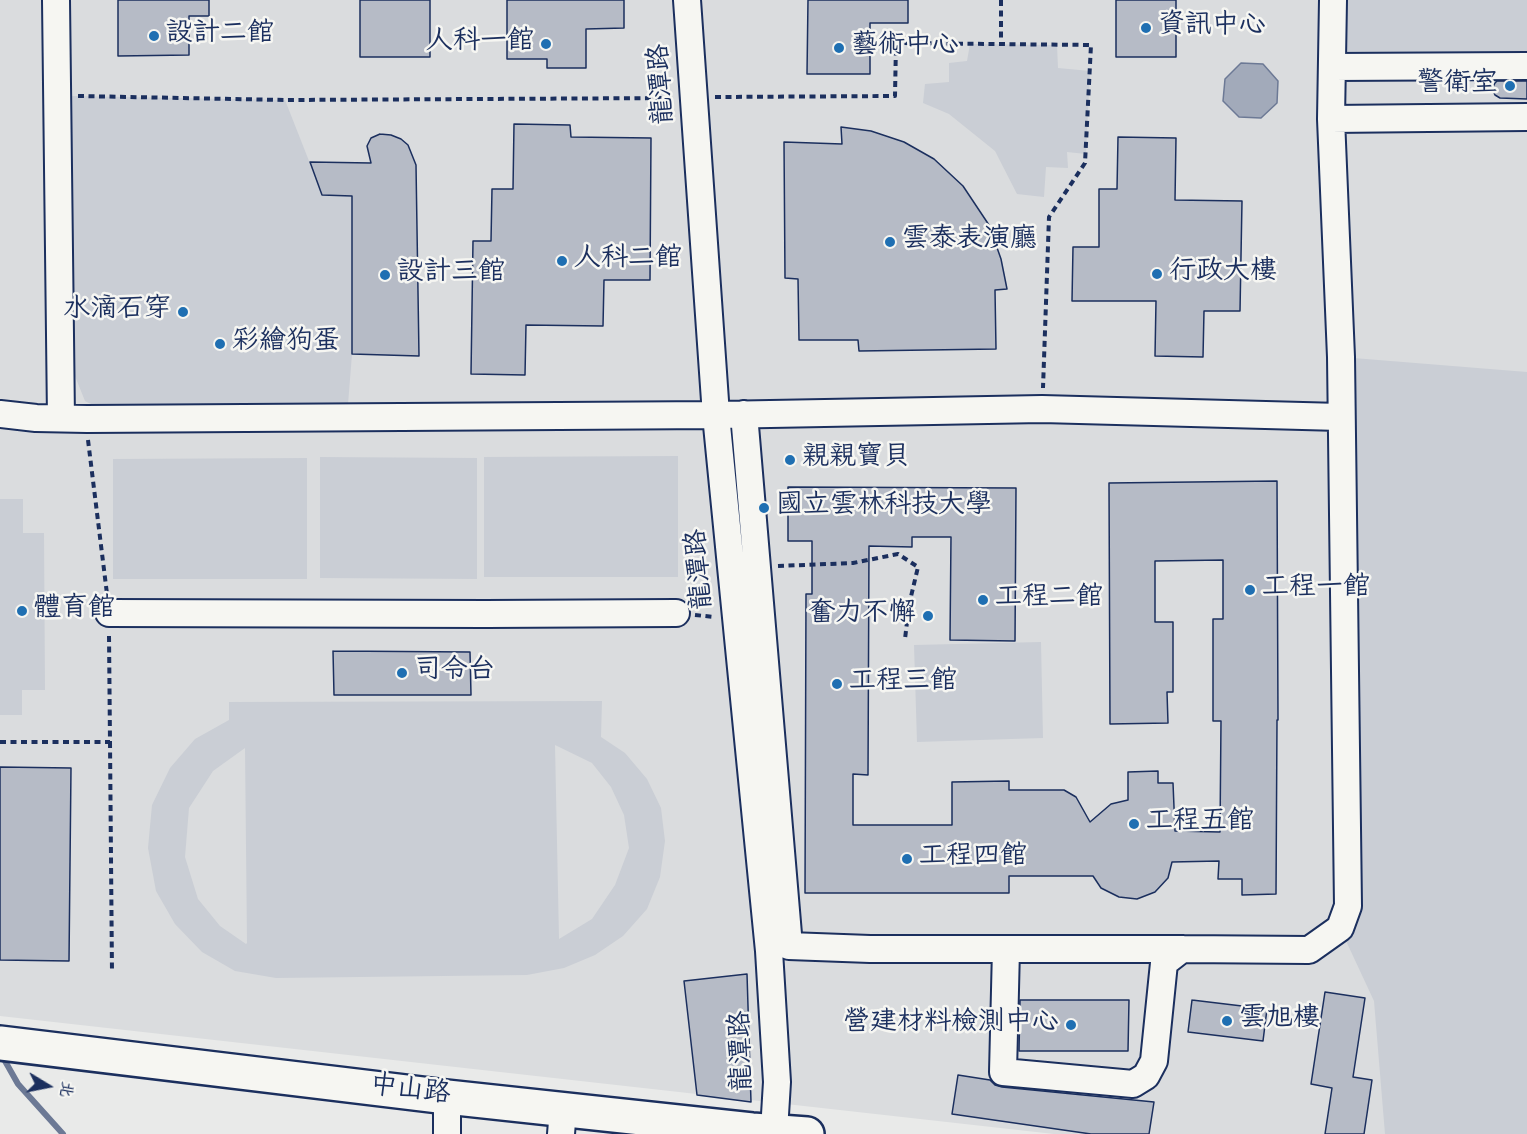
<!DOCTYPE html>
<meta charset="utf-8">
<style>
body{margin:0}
#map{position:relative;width:1527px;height:1134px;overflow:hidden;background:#e9eae9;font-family:"Indie Flower","LXGW WenKai TC",sans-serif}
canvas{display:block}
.north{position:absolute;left:18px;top:1056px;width:60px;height:60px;-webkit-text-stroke:4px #f6f6f2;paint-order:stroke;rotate:100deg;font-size:16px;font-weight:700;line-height:24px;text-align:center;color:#1b2f5e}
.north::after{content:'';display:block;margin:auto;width:21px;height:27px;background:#1b2f5e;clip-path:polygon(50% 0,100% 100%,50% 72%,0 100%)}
</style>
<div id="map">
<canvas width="1527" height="1134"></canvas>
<div class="north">北</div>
</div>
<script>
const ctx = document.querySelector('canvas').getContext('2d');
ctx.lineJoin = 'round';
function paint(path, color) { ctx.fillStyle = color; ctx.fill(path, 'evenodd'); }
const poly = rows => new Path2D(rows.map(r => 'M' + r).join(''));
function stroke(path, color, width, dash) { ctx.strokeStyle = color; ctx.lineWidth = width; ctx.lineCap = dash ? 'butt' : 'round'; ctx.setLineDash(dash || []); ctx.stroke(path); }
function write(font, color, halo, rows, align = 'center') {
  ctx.font = font + ' "Indie Flower","LXGW WenKai TC",sans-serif'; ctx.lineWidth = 5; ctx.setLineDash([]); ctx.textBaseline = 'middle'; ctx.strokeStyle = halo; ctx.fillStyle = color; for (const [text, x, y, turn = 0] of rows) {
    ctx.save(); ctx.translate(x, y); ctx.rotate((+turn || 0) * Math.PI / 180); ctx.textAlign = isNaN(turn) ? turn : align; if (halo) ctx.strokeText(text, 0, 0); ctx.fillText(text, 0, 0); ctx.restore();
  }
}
const built = poly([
 [0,0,1527,0,1527,1134,1054,1134,0,1016]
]);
const green = poly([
 [1333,0,1527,0,1527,66,1332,67],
 [970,44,1057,45,1058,68,1090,71,1086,154,1067,152,1068,168,1046,167,1044,197,1017,194,995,151,949,114,923,103,925,84,949,82,949,63,967,61],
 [71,96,285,100,322,194,352,196,352,354,348,404,104,411,85,401,75,376],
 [1341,357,1527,372,1527,1134,1385,1134,1374,1001,1340,928],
 [678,456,678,577,484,577,484,457],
 [320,457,477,458,477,579,320,578],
 [307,458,307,579,113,579,113,459],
 [0,499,23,499,23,533,44,533,45,690,22,690,22,715,0,715],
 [1041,642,1043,738,917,742,914,645],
 [602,701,601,737,625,753,647,779,661,808,665,841,660,877,647,909,623,936,595,955,564,968,527,975,276,978,235,971,202,952,175,924,156,891,148,848,152,805,170,768,195,739,229,720,229,702],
 [555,745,592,763,611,787,624,815,629,848,615,885,592,919,559,939],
 [245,748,247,943,246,944,220,926,198,899,185,857,189,808,213,771]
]);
const water = poly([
 [1241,63,1263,64,1278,81,1277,103,1261,118,1239,117,1223,101,1225,79,1241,63]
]);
const stream = poly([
 [1,1054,18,1084,63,1134]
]);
const building = poly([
 [118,0,209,0,209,16,189,16,189,55,118,56,118,0],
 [360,0,430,0,430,57,360,57,360,0],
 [507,0,624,0,624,28,586,29,586,68,547,68,547,59,507,59,507,0],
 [808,0,908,0,908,23,870,23,870,74,807,74,808,0],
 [1116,0,1176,0,1176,57,1116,57,1116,0],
 [1497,81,1527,81,1527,99,1500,98,1495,95,1492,89,1495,83,1497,81],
 [514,124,570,125,571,137,651,138,650,280,604,280,603,326,526,325,525,375,471,374,473,241,491,241,492,189,513,189,514,124],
 [841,127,871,131,904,142,934,159,963,186,989,225,1001,259,1007,289,995,290,996,349,859,351,858,340,799,340,798,279,785,278,784,142,842,144,841,127],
 [380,134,391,135,401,139,408,145,416,165,419,356,352,354,352,196,322,195,310,162,371,163,367,146,371,138,380,134],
 [1118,137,1176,138,1175,200,1242,201,1240,311,1204,311,1203,357,1155,356,1156,301,1072,301,1073,247,1099,247,1099,189,1117,189,1118,137],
 [1277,481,1278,720,1277,720,1276,894,1242,895,1242,879,1218,879,1219,861,1172,862,1168,878,1155,892,1137,899,1119,897,1101,888,1093,876,1009,876,1009,893,805,893,806,594,812,594,812,541,788,541,788,487,1016,488,1015,641,950,640,951,537,912,537,912,547,869,546,868,775,853,774,853,825,952,825,952,782,1009,781,1009,790,1064,790,1076,797,1090,822,1111,804,1128,800,1128,772,1158,771,1158,783,1173,783,1175,831,1220,832,1221,721,1213,721,1213,619,1223,619,1223,560,1155,561,1155,622,1173,622,1173,692,1167,692,1168,723,1110,724,1109,483,1277,481],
 [333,651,470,652,471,695,334,695,333,651],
 [0,767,71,768,69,961,0,960,0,767],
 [747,974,751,1102,697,1095,684,981,747,974],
 [1325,992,1365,998,1353,1077,1372,1080,1364,1134,1325,1134,1332,1088,1311,1084,1325,992],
 [1020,1000,1129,1000,1128,1051,1019,1051,1020,1000],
 [1192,1000,1267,1009,1263,1041,1188,1032,1192,1000],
 [958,1075,990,1080,995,1085,1002,1087,1154,1102,1149,1134,1091,1134,952,1114,958,1075]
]);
const path = poly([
 [1001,0,1001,44],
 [78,96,285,100,673,98],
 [715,97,895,96,896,43,1091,45,1085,163,1049,217,1043,388],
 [88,440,107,594],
 [778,566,853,563,898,554,918,567,909,605,905,639],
 [695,615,714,617],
 [0,742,110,742,109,634],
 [110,742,112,973]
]);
const minor = poly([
 [56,0,61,418],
 [687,0,716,415,769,951,777,1082,774,1131],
 [1332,67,1527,66],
 [1331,119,1527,117],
 [0,414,36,418,87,419,716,415,1042,409,1340,417],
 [744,414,789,946,870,949,1182,949,1309,950,1340,928,1348,906,1341,357,1331,119,1333,0],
 [109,613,486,614,676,613],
 [1006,949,1003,1072,1133,1084,1146,1076,1154,1061,1164,963,1182,949],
 [447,1134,447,1097],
 [561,1134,563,1109]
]);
const major = poly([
 [0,1043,447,1097,752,1130,807,1134]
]);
const markers = [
 [1146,28,6,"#1f6fb2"],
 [154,36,6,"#1f6fb2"],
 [546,44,6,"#1f6fb2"],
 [839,48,6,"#1f6fb2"],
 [1510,86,6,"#1f6fb2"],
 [890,242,6,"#1f6fb2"],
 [562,261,6,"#1f6fb2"],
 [1157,274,6,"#1f6fb2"],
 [385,275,6,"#1f6fb2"],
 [183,312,6,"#1f6fb2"],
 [220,344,6,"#1f6fb2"],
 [790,460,6,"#1f6fb2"],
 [764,508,6,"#1f6fb2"],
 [1250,590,6,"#1f6fb2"],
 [983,600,6,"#1f6fb2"],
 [22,611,6,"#1f6fb2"],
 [928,616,6,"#1f6fb2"],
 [402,673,6,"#1f6fb2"],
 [837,684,6,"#1f6fb2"],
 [1134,824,6,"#1f6fb2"],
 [907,859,6,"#1f6fb2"],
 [1227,1021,6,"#1f6fb2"],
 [1071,1025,6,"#1f6fb2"]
];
const poiNames = [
 ["資訊中心",1158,28],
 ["設計二館",166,36],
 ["人科一館",534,44,"right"],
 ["藝術中心",851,48],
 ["警衛室",1498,86,"right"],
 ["雲泰表演廳",902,242],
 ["人科二館",574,261],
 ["行政大樓",1169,274],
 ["設計三館",397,275],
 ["水滴石穿",171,312,"right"],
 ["彩繪狗蛋",232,344],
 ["親親寶貝",802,460],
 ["國立雲林科技大學",776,508],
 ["工程一館",1262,590],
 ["工程二館",995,600],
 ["體育館",34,611],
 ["奮力不懈",916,616,"right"],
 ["司令台",414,673],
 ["工程三館",849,684],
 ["工程五館",1146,824],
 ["工程四館",919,859],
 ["雲旭樓",1239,1021],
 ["營建材料檢測中心",1059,1025,"right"]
];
const streetNames = [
 ["龍潭路",664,84,-94],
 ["龍潭路",702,569,-95],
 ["龍潭路",744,1051,-92],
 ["中山路",410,1092,7]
];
paint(built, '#dadcde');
paint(green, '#caced5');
paint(water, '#a2aaba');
stroke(water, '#6c7995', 1.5);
stroke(stream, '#6c7995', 6);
paint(building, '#b6bbc6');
stroke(building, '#1b2f5e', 1.5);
stroke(minor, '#1b2f5e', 30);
stroke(major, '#1b2f5e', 38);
stroke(path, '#1b2f5e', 4, [6, 4.5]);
stroke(minor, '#f6f6f2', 26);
stroke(major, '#f6f6f2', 33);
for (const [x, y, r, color] of markers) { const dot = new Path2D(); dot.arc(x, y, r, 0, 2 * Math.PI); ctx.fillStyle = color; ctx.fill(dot); stroke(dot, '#f6f6f2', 2); }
write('27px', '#1b2f5e', '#f6f6f2', poiNames, 'left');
write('27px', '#1b2f5e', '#f6f6f2', streetNames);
</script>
